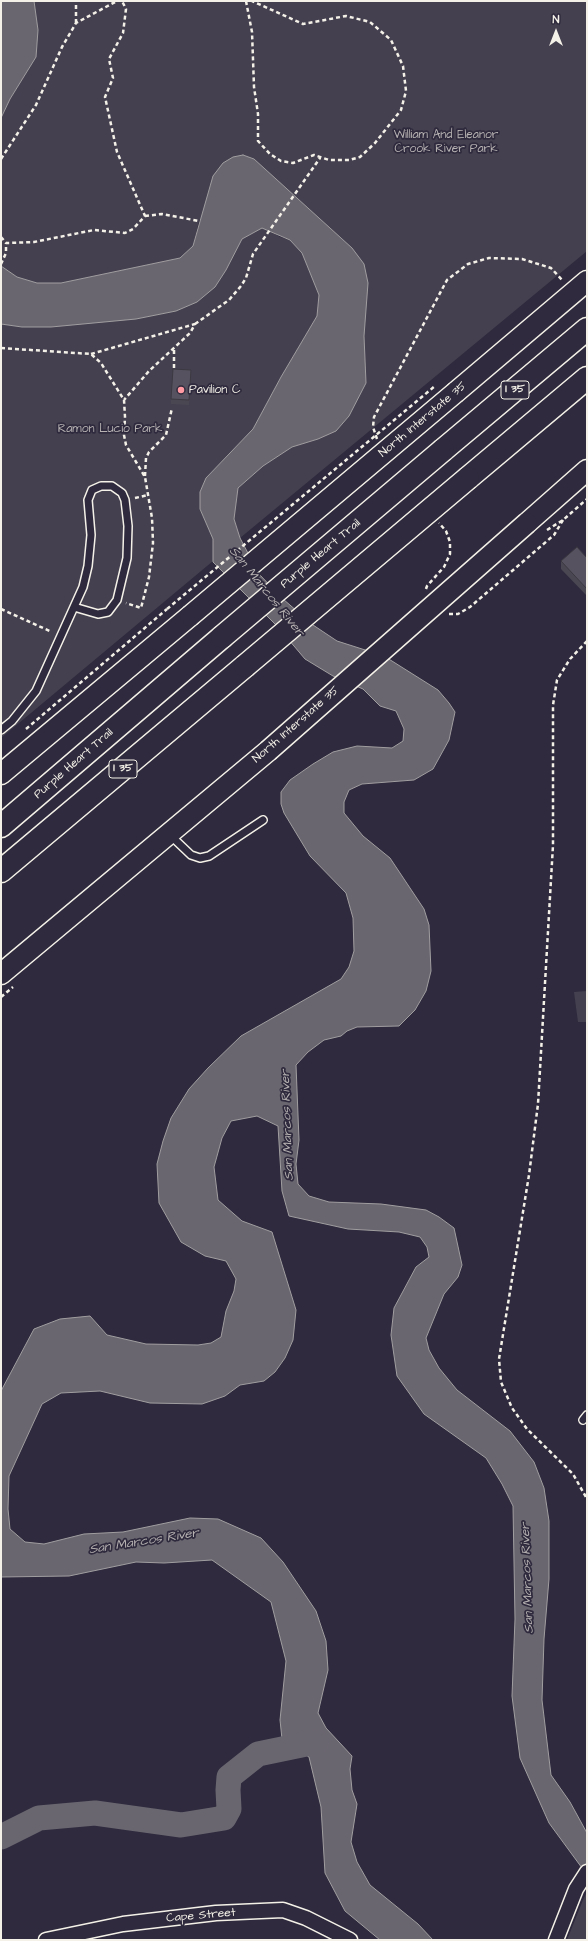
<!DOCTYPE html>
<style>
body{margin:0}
#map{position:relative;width:588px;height:1941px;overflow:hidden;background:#2f2a3d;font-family:"Architects Daughter",sans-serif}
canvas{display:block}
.frame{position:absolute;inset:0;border:2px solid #f4f1e8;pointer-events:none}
.north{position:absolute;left:536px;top:12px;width:40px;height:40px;-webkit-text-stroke:3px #2f2a3d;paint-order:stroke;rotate:0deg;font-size:11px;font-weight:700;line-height:16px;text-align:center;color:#f4f1e8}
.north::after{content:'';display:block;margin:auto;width:14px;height:18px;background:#f4f1e8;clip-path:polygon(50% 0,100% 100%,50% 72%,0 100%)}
</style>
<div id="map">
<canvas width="588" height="1941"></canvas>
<div class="frame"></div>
<div class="north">N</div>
</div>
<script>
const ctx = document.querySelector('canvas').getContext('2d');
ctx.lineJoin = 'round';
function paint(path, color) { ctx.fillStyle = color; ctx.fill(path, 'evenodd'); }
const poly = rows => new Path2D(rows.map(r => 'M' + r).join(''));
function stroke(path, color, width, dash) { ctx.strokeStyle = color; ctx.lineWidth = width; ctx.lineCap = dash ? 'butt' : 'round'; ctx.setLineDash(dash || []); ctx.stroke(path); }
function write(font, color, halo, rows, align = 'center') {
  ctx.font = font + ' "Architects Daughter",sans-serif'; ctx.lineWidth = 3.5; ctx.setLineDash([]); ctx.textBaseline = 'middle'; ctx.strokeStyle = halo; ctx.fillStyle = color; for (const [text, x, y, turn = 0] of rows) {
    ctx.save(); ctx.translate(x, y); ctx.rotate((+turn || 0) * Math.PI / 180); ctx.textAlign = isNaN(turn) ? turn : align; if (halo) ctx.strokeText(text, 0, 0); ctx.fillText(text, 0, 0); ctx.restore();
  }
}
const green = poly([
 [34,1,587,1,587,251,240,538,234,519,238,488,263,466,292,447,318,439,366,383,364,336,352,248,254,159,243,155,199,221,193,246,180,258,61,283,37,283,17,277,1,266,1,118,10,99,36,57,38,30],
 [262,227,280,237,290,240,302,253,319,295,317,316,281,377,253,429,206,478,200,492,200,509,213,539,213,561,1,738,1,324,22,327,51,327,93,322,234,252,242,239],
 [587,991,587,1022,578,1022,574,992],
 [587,1892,587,1940,567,1940,583,1900]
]);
const water = poly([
 [1,1,34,1,38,30,36,57,10,99,1,118,1,1],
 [243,155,254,159,352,248,364,264,368,283,364,336,366,383,349,416,336,431,318,439,292,447,263,466,238,488,234,519,240,538,259,574,283,599,313,625,337,641,384,656,438,690,449,703,455,712,449,740,433,769,414,780,362,784,349,790,344,802,344,813,363,836,390,858,424,909,429,925,431,971,426,991,415,1010,399,1026,357,1027,347,1031,341,1036,324,1040,308,1052,296,1065,299,1140,296,1164,298,1184,309,1196,329,1202,381,1204,426,1210,439,1217,454,1228,462,1265,458,1277,444,1294,426,1338,429,1350,439,1368,457,1390,510,1431,534,1462,544,1488,549,1521,549,1579,544,1639,542,1700,551,1775,570,1802,587,1833,587,1872,582,1868,549,1823,520,1758,512,1696,515,1619,513,1506,502,1484,486,1458,424,1414,397,1376,391,1335,394,1308,416,1267,429,1257,427,1247,420,1237,399,1232,348,1229,289,1216,282,1191,278,1126,257,1116,231,1121,222,1138,214,1167,218,1200,242,1221,272,1232,296,1310,293,1340,285,1358,275,1372,264,1381,240,1385,225,1396,202,1404,150,1403,100,1391,61,1393,42,1404,9,1476,8,1509,10,1529,25,1542,44,1544,84,1534,123,1532,190,1518,218,1519,261,1538,283,1562,316,1611,326,1641,328,1670,318,1713,326,1728,352,1756,350,1769,352,1790,357,1804,351,1842,357,1862,370,1885,418,1924,433,1940,380,1940,345,1911,325,1873,321,1807,309,1757,282,1739,280,1720,286,1661,271,1602,212,1560,164,1563,136,1562,69,1576,1,1577,1,1391,34,1329,60,1319,90,1316,107,1335,146,1344,198,1345,211,1343,221,1337,226,1311,234,1291,236,1279,226,1261,205,1256,181,1242,159,1203,157,1164,163,1141,171,1118,189,1089,208,1068,241,1036,341,979,349,967,354,951,353,918,346,893,310,856,284,813,281,804,281,792,290,780,313,764,333,752,357,746,392,748,403,741,404,729,396,711,380,706,363,689,333,676,305,659,277,626,213,562,213,539,200,509,200,492,206,478,253,429,281,377,317,316,319,295,302,253,290,240,262,228,242,239,226,270,215,287,197,302,176,311,136,319,51,327,22,327,1,324,1,266,17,277,37,283,61,283,180,258,193,246,213,176,223,163,233,157,243,155]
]);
const river = poly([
 [1,1837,39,1818,95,1813,181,1825,224,1818,229,1809,228,1790,229,1777,258,1754,316,1742]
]);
const path = poly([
 [246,1,252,32,254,87,258,114,258,141,270,154,281,161,293,163,314,155,329,160,349,160,360,157,375,143,401,110,406,91,403,66,391,40,370,22,346,16,303,24,252,1],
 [76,23,76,1],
 [1,159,36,105,62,47,76,23,117,1],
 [145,216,162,214,199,221],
 [1,237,6,243,34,242,94,230,125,233,133,229,145,216,117,152,105,97,113,78,109,59,123,33,126,9,122,1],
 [1,264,6,253,6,243],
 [195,324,229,300,241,286,246,278,253,254,320,158],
 [1,348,91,354,101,363,124,400,125,417,124,435,126,445,145,477,152,518,153,543,149,577,141,608,126,603],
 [91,354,195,324,190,333,149,371,124,400],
 [174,368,174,348],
 [377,439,373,427,374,417,447,280,468,264,489,258,522,259,551,268,563,281],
 [145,476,146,458,149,452,166,435,172,408],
 [135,498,148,495],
 [547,530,563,520,587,499],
 [426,589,427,586,444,567,450,554,450,542,446,531,439,523],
 [1,609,52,632],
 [449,614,458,614,470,607,554,535,563,520],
 [587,641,570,659,557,680,553,705,553,845,538,1104,529,1175,499,1359,501,1382,512,1408,527,1429,573,1474,587,1499],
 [26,729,167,609],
 [1,997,13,987]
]);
const lane = poly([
 [1,730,12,721,36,691,83,587,88,566,91,535,88,500,92,490,101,486,112,486,122,493,125,500,128,526,127,558,117,600,108,612,98,614,74,607],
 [170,835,191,855,200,858,209,856,263,820],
 [583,1420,587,1415]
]);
const street = poly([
 [46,1940,123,1924,216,1913,283,1910,306,1918,350,1940],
 [556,1940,576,1889,587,1872]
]);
const secondary = poly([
 [456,392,587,281],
 [527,523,587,470],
 [1,774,190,616],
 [1,974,268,751]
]);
const highway = poly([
 [443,450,587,329],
 [468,478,587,378],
 [1,826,222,637],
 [1,871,245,666]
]);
const pathBridge = poly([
 [167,609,435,386]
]);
const secondaryBridge = poly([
 [190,616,456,392],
 [268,751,527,523]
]);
const highwayBridge = poly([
 [222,637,443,450],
 [245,666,468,478]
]);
const wall = poly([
 [191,375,189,405,171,404,171,399],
 [587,558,587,596,561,569,561,561]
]);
const building = poly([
 [173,369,191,370,189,400,171,399,173,369],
 [577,547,587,558,587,589,561,561,577,547]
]);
const markers = [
 [181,390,4,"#ff9aa2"]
];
const shields = [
 [515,390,28],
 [123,769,28]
];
const shieldNames = [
 ["I 35",515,390],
 ["I 35",123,769]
];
const parkNames = [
 ["William And Eleanor",446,135],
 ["Crook River Park",446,149],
 ["Ramon Lucio Park",110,429]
];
const poiNames = [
 ["Pavilion C",189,390]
];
const streetNames = [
 ["North Interstate 35",423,420,-40],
 ["Purple Heart Trail",321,554,-40],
 ["North Interstate 35",296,725,-41],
 ["Purple Heart Trail",74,764,-41],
 ["Cape Street",201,1916,-5]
];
const waterNames = [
 ["San Marcos River",266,592,51],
 ["San Marcos River",288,1125,-92],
 ["San Marcos River",144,1542,-9],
 ["San Marcos River",528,1578,-92]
];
paint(green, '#454050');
paint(water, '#6a6670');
stroke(water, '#a19ea0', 1);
stroke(river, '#6a6670', 25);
stroke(lane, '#f4f1e8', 10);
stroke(street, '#f4f1e8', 17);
stroke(secondary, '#f4f1e8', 23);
stroke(highway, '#f4f1e8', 25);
stroke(path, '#f4f1e8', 2.5, [4, 3]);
stroke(lane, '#2f2a3d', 7);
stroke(street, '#2f2a3d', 14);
stroke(secondary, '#2f2a3d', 20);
stroke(highway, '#2f2a3d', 22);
stroke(secondaryBridge, '#f4f1e8', 23, []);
stroke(highwayBridge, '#f4f1e8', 25, []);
stroke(pathBridge, '#f4f1e8', 2.5, [4, 3]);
stroke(secondaryBridge, '#2f2a3d', 20);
stroke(highwayBridge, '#2f2a3d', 22);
paint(wall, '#4a4752');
paint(building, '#56525f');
stroke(building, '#3c3942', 1);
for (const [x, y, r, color] of markers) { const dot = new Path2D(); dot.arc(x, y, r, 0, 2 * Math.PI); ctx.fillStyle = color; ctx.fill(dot); stroke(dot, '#2f2a3d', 1.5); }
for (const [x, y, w] of shields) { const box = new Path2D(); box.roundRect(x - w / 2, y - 9, w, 18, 3); ctx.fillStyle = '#2f2a3d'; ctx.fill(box); stroke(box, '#f4f1e8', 1); }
write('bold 11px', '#f4f1e8', null, shieldNames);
write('12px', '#b7b3b3', '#2f2a3d', parkNames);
write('12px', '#f4f1e8', '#2f2a3d', poiNames, 'left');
write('12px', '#f4f1e8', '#2f2a3d', streetNames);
write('italic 13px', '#b6b2b2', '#2f2a3d', waterNames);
</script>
